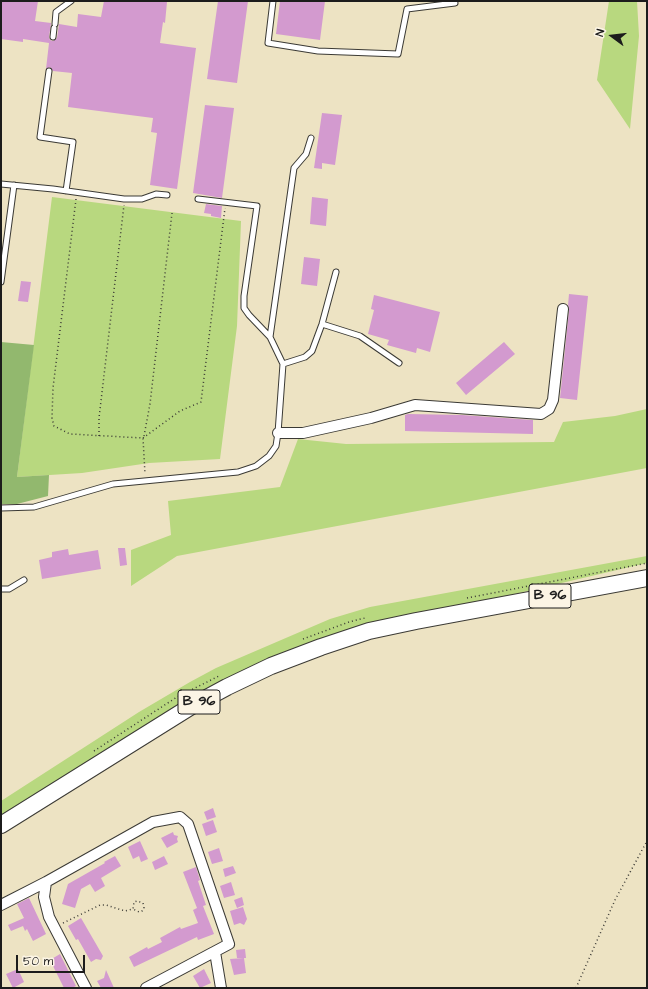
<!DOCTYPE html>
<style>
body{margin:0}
#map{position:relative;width:648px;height:989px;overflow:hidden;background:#ede3c3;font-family:"Architects Daughter",sans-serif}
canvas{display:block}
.frame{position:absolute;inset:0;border:2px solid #1c1c1c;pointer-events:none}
.north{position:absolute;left:592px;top:16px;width:40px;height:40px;-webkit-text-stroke:3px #fcf5e5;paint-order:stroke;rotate:285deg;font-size:11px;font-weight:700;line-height:16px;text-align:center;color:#1c1c1c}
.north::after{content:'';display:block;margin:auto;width:14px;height:18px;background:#1c1c1c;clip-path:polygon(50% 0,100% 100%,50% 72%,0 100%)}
.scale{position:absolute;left:16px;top:955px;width:69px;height:18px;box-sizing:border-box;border:2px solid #1c1c1c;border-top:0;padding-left:5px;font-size:12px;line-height:14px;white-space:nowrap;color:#1c1c1c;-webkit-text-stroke:3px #fcf5e5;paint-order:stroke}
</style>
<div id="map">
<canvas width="648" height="989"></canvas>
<div class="frame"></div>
<div class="north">N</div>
<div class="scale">50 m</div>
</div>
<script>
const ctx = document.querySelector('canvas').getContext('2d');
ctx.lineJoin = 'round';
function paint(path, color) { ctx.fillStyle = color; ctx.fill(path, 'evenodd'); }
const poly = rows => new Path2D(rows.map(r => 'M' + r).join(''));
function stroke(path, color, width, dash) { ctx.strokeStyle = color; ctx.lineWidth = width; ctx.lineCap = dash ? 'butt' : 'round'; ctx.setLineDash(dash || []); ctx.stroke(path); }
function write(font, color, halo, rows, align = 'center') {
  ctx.font = font + ' "Architects Daughter",sans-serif'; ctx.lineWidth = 3.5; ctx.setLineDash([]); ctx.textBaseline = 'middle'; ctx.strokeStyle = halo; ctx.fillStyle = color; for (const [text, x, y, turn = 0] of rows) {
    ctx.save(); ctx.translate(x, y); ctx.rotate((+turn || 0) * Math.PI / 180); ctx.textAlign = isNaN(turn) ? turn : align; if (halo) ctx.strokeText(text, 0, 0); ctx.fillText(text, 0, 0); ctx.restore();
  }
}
const green = poly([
 [609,1,637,1,639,36,630,129,597,80],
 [52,197,241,221,237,326,220,459,149,463,82,473,17,477],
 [647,409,647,468,177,556,131,586,131,550,171,535,168,501,280,487,298,439,346,444,554,442,563,422,615,416],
 [647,556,647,563,331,637,1,820,1,801,139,712,190,682,216,668,330,619,370,607]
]);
const forest = poly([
 [1,342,34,345,17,477,49,475,48,496,17,504,1,504]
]);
const building = poly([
 [1,1,38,1,35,21,51,23,49,37,50,40,53,41,57,38,59,24,77,27,78,14,101,17,104,1,167,2,165,23,163,22,160,43,196,48,177,189,150,185,157,133,151,132,153,118,68,107,72,73,53,71,50,67,46,69,49,43,23,39,23,42,1,39],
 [218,1,248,1,237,83,207,79],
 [280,1,325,1,320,40,276,34],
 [205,105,234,108,222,198,193,193],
 [322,113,342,115,335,165,322,163,322,169,314,168],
 [312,197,328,199,326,226,310,224],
 [206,204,222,206,221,218,211,216,211,214,204,213],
 [304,257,320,259,317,286,301,284],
 [21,281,31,282,28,302,18,301],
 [569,294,588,296,577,400,560,398,569,310,568,305],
 [374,295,440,312,430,352,417,348,416,353,387,345,389,340,368,334,374,310,371,309],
 [504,342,515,354,466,395,456,383],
 [408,414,462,415,533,420,533,434,405,431,405,415],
 [118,548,125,548,127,565,120,566],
 [68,549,69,555,98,550,101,569,42,579,39,560,52,557,52,552],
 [213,808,216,817,207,820,204,812],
 [213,820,217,832,206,836,202,824],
 [173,832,174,835,178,836,177,839,178,842,167,848,161,838],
 [140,841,148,859,141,862,139,856,133,859,128,847],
 [219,848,223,861,212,864,208,852],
 [115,856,121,866,101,878,105,886,95,892,90,884,81,889,75,908,62,904,68,884,105,863,104,862],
 [164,856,168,864,155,870,152,862],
 [233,866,236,873,225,877,223,869],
 [196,867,200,880,198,881,206,905,203,906,214,934,198,940,197,937,134,967,129,957,147,947,148,949,162,942,160,938,180,927,181,929,198,923,193,910,197,908,183,872],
 [231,882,235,895,224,898,220,886],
 [242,897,244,905,237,908,234,900],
 [29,898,46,934,33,941,27,929,25,931,23,926,11,931,8,925,24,918,17,904],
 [243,907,247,919,244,925,240,923,234,925,230,911],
 [81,918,103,956,101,960,96,959,91,962,78,939,76,940,68,926],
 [245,949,246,958,237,958,236,950],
 [60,954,76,986,72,988,64,988,50,960],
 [244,958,246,973,234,975,230,959],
 [18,969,24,982,13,988,6,974],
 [204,969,211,983,200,988,193,976],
 [106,970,114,988,101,988,97,981,104,978]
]);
const path = poly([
 [76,199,53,388,52,418,54,426,70,434,143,438,145,474],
 [99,436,99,418,124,205],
 [144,436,150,404,172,213],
 [143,438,180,411,201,402,225,208],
 [467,598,647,563],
 [303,639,349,622,365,618],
 [94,751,177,697,219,676],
 [63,923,100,905,106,905,125,911,133,909,134,902,137,901,143,903,144,908,142,911,139,912,133,909],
 [576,988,615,900,647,841]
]);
const service = poly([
 [273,1,268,43,318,51,398,54,407,9,455,3],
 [55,24,56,12,71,1],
 [53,37,54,28],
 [49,71,40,137,73,142,66,191],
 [1,184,53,189,124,199,142,199,156,194,167,195],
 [198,199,257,206,244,296,244,308,249,315,270,337],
 [1,282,14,185],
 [322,324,360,336,399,363],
 [283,364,270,337,294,168,306,154,311,138],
 [1,508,34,507,113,484,238,472,256,466,269,456,276,446,278,433,283,364,305,357,312,351,322,324,336,272],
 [1,589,9,589,24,580]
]);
const minor = poly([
 [278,433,303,433,371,418,415,405,541,414,549,409,553,400,563,309],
 [46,882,44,897,49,917,86,988],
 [1,905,46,882,153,822,180,817,188,824,229,944,146,988],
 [215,952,221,988]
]);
const primary = poly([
 [1,825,190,707,227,687,271,666,321,647,369,631,416,621,647,578]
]);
const shields = [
 [550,596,42],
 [199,702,42]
];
const shieldNames = [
 ["B 96",550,596],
 ["B 96",199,702]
];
paint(green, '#b8d87f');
paint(forest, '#92b86e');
paint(building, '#d39acf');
stroke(service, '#3b3a35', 7);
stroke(minor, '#3b3a35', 12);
stroke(primary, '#3b3a35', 18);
stroke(path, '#3b3a35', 1.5, [1, 3]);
stroke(service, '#fff', 5);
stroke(minor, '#fff', 10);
stroke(primary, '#fff', 16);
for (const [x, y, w] of shields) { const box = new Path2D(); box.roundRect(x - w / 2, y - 12, w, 24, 3); ctx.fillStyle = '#fcf5e5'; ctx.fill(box); stroke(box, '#1c1c1c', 1); }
write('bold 14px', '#1c1c1c', null, shieldNames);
</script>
